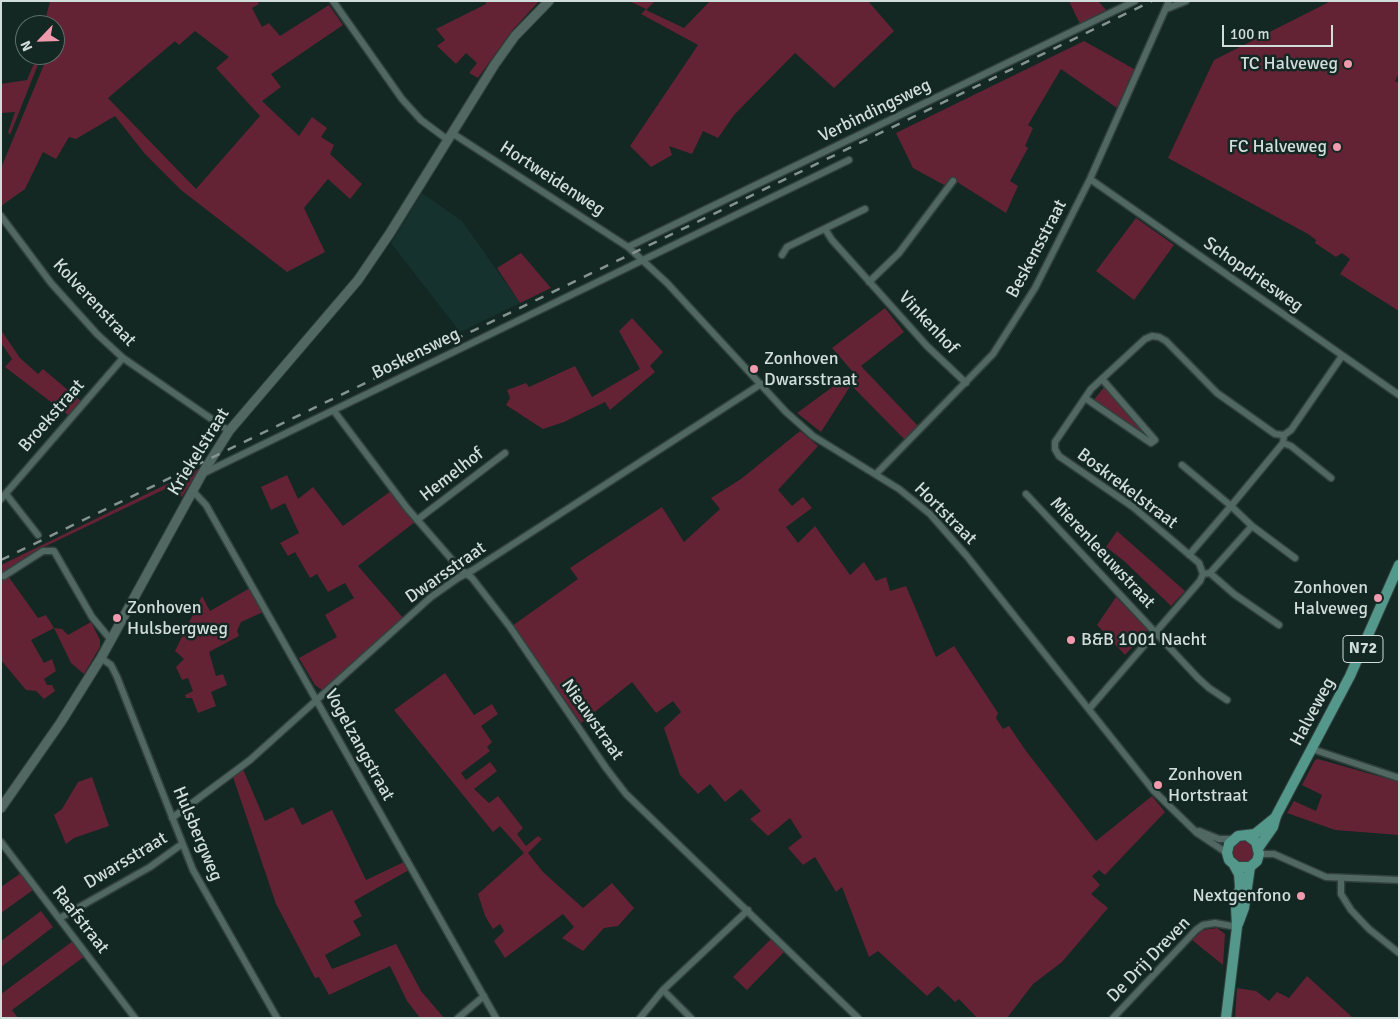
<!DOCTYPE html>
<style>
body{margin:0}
#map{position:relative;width:1400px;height:1019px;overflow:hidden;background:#132723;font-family:Signika,sans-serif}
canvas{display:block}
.frame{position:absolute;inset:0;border:2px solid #d1ddda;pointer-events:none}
.north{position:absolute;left:15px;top:15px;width:50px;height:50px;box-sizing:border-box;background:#132723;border:1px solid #5f706c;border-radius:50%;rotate:246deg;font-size:14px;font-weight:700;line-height:20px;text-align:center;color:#d1ddda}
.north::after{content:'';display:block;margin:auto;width:18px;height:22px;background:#f29aad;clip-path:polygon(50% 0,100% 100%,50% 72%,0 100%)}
.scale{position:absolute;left:1222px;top:25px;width:111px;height:22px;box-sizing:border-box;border:2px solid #d1ddda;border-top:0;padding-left:6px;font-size:15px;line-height:18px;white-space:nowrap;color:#d1ddda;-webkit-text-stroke:4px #132723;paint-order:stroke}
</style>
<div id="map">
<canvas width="1400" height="1019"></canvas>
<div class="frame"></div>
<div class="north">N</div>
<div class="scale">100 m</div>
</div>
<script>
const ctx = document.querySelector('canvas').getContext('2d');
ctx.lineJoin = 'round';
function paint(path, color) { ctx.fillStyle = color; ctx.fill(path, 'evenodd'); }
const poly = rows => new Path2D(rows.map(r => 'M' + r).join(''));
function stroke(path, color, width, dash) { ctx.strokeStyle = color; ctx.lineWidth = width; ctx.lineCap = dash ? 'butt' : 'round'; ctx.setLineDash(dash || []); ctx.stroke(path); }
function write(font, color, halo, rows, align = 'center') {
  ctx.font = font + ' Signika,sans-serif'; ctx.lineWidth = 5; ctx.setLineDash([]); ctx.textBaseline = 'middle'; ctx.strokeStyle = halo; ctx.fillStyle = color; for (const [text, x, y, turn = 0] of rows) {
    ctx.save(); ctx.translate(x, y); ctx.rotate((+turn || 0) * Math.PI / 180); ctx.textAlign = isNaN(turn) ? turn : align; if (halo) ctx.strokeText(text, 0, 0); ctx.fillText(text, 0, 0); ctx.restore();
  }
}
const built = poly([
 [422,193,462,221,520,303,460,332,391,243]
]);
const green = poly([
 [50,1,257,1,259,4,252,8,262,27,269,23,280,36,329,5,343,25,271,74,281,87,262,101,299,136,312,117,327,128,321,137,334,145,330,154,362,184,350,199,328,179,304,208,325,252,287,272,181,190,145,154,115,116,76,139,69,137,56,159,43,152,25,189,1,206,1,168,48,55,55,55,55,25,44,25],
 [195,31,229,57,216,68,260,116,196,189,108,98,175,41,179,45],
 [485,1,539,1,511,32,478,78,469,73,477,63,466,53,456,64,437,46,445,40,436,29,486,4],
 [629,1,655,1,646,10,684,28,710,1,868,1,894,31,834,88,795,53,734,115,718,138,703,131,692,154,669,146,672,155,651,167,630,146,698,45,641,14,646,9],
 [1069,1,1098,1,1106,10,1080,24],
 [1331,1,1399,1,1399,73,1395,81,1399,83,1399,311,1340,274,1350,259,1342,253,1336,257,1315,243,1316,240,1308,234,1168,158,1214,60],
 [1084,41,1134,69,1117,108,1061,69,1028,125,1033,128,1025,146,1028,148,1010,181,1018,186,1006,213,954,180,944,185,913,168,896,133],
 [35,61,39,62,10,135,8,132,15,112,1,113,1,84,27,80],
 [1136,218,1174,245,1134,300,1096,271],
 [521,253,551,288,520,303,497,268],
 [885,308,904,332,861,366,918,426,904,439,851,385,821,432,797,413,853,372,832,348],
 [632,318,663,352,650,366,655,372,610,410,605,402,564,422,543,429,506,405,510,398,507,390,526,383,529,387,575,366,592,397,640,369,619,331],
 [1,330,20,358,38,374,43,369,81,401,68,415,5,367,12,359,1,343],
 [1105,386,1148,435,1145,435,1093,401],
 [800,431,818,446,778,490,792,506,803,497,812,508,786,527,798,543,815,526,850,575,864,562,876,581,886,577,890,591,906,586,936,657,954,646,998,713,996,718,1003,729,1009,726,1026,751,1096,841,1152,796,1165,812,1105,875,1099,870,1092,876,1100,885,1091,894,1108,908,1062,962,1033,984,1007,1018,977,1018,959,999,955,1002,938,986,927,996,878,951,869,957,842,887,836,892,815,857,803,865,788,848,802,837,790,818,768,836,750,819,761,811,741,789,725,802,710,784,698,794,680,775,664,728,681,712,673,701,656,713,632,682,581,723,512,626,578,579,570,568,662,507,684,542,720,509,711,498,741,479],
 [200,468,182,497,165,489,44,547,1,574,1,565],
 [287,475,298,499,313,487,343,526,391,491,415,522,358,566,404,619,322,690,315,685,299,658,337,637,325,615,354,598,345,583,328,592,317,574,310,578,295,552,288,556,280,543,299,533,285,503,271,510,261,487],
 [1117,531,1185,591,1171,606,1124,561,1106,547],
 [8,576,38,618,46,615,54,628,62,629,68,635,91,622,100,640,100,647,84,674,71,663,54,628,31,640,44,663,52,659,56,671,44,679,47,685,52,685,55,691,44,699,36,691,26,690,1,660,1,580],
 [250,588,263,612,241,622,237,631,239,636,209,652,216,676,223,674,227,685,211,692,216,706,198,713,192,698,186,698,185,695,193,691,188,678,182,680,176,667,184,659,175,651,202,596,210,611],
 [1116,597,1148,630,1125,655,1097,625],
 [445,673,474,715,492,704,498,714,481,726,492,742,487,747,490,751,461,773,466,780,490,762,497,771,474,789,489,803,498,796,523,828,517,834,526,846,538,836,542,839,528,853,543,872,583,908,612,883,634,908,618,926,604,928,583,951,562,938,574,927,563,914,505,958,494,941,504,931,500,924,493,929,485,916,478,894,524,853,500,826,493,832,394,710],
 [1318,759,1399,782,1399,835,1335,830,1287,813,1294,801,1316,811,1322,795,1302,785,1315,760],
 [243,769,265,821,293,807,302,825,332,810,366,880,404,862,409,870,354,901,362,916,353,921,361,935,325,955,332,969,396,944,421,991,444,1018,420,1018,407,1001,390,966,329,995,319,977,315,978,276,904,233,777],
 [92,777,109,826,74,838,66,844,54,815,62,809,78,782],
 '1232 852a11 11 0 1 1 22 0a11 11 0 1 1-22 0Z',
 [21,873,33,890,1,913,1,887],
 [41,911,53,927,1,967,1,941],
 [1217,928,1225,934,1223,965,1192,940,1203,930],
 [771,939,784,952,747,990,733,977],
 [73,941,85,956,12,1010,18,1018,1,1018,1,994],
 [1307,976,1353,1018,1235,1018,1237,988,1256,991,1269,1001,1277,992,1289,998]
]);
const street = poly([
 [333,1,402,99,421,120,448,140],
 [1166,9,1186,1],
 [452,133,628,247,667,283,786,412,813,436,899,489,930,514,966,555,1153,790,1197,833,1227,853],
 [1090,179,1399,395],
 [1,216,51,283,97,334,123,358,229,431],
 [825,229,832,240,927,346,966,383],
 [628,247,1135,1],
 [782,255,787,247,865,209],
 [869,282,899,253,953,181],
 [1085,398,1151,443,1155,440,1102,379],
 [334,411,407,508,460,569,472,578,510,627,606,768,626,794,858,1018],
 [1283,443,1291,446,1331,478],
 [1182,465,1231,506,1283,443,1284,435],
 [202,474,849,160],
 [876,474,993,354,1035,288,1090,179,1169,1],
 [192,490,206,505,496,1018],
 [6,494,38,535],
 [1026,494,1198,678,1209,688,1227,700],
 [1,499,123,358],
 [417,520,505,453],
 [1252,526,1295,558],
 [1189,555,1231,506,1252,526,1210,573,1203,574],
 [1210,573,1234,594,1279,625],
 [4,576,43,551,54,551,92,617,111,640],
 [101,658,111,665,117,677,193,870,277,1018],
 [1089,709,1200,581,1203,574,1199,563,1133,507,1059,456,1055,449,1055,442,1091,389,1145,339,1152,336,1159,337,1166,341,1217,393,1275,434,1284,435,1291,430,1342,356],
 [1312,749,1399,778],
 [172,818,250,760,431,597,458,578,473,570,761,384],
 [1199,831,1219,839,1233,839],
 [1,842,135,1018],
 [1259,854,1274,854,1326,877,1399,880],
 [1341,878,1341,894,1351,910,1369,929,1399,953],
 [60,918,150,867,182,844],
 [663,990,691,1018],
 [458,1018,484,996],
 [640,1018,663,990,748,910],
 [1113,1018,1196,930,1203,925,1215,923,1237,927]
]);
const secondary = poly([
 [1,808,61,722,101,658,202,474,229,431,358,280,390,233,495,64,515,36,549,1]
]);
const primary = poly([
 [1248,836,1256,842,1259,854,1257,861,1250,867,1237,867,1229,860,1227,853,1229,844,1238,836,1255,834,1276,817],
 [1259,847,1273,827,1276,816,1350,676,1399,565],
 [1238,924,1244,908,1250,867],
 [1226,1018,1237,927,1236,907,1240,887,1239,874,1234,865]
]);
const rail = poly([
 [1,560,1152,1]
]);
const markers = [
 [1348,64,5,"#f29aad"],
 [1337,147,5,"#f29aad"],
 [754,369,5,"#f29aad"],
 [1378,598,5,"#f29aad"],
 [117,618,5,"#f29aad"],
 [1071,640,5,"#f29aad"],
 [1158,785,5,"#f29aad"],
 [1301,896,5,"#f29aad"]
];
const shields = [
 [1363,649,40]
];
const shieldNames = [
 ["N72",1363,649]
];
const poiNames = [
 ["TC Halveweg",1338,64],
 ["FC Halveweg",1327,147],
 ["Zonhoven",764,359,"left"],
 ["Dwarsstraat",764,380,"left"],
 ["Zonhoven",1368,588],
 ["Halveweg",1368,609],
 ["Zonhoven",127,608,"left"],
 ["Hulsbergweg",127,629,"left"],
 ["B&B 1001 Nacht",1081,640,"left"],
 ["Zonhoven",1168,775,"left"],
 ["Hortstraat",1168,796,"left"],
 ["Nextgenfono",1291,896]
];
const streetNames = [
 ["Verbindingsweg",875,111,-26],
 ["Hortweidenweg",552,179,33],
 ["Beskensstraat",1037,249,-62],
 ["Schopdriesweg",1253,275,35],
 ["Kolverenstraat",94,303,47],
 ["Vinkenhof",928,323,47],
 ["Boskensweg",416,354,-26],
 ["Broekstraat",52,416,-49],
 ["Kriekelstraat",199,452,-58],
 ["Hemelhof",452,475,-38],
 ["Boskrekelstraat",1127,489,37],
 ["Hortstraat",945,514,45],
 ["Mierenleeuwstraat",1102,553,47],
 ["Dwarsstraat",446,573,-35],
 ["Halveweg",1313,712,-62],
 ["Nieuwstraat",592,720,55],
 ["Vogelzangstraat",359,745,61],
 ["Hulsbergweg",197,834,67],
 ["Dwarsstraat",126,861,-31],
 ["Raafstraat",80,920,52],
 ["De Drij Dreven",1149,960,-46]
];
paint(built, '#15322e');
paint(green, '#632335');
stroke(street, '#32413d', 9);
stroke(secondary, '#32413d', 11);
stroke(primary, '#32413d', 12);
stroke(street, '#516762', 6);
stroke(secondary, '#516762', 9);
stroke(primary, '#53988b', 10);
stroke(rail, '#859490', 2.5, [9, 9]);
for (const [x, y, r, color] of markers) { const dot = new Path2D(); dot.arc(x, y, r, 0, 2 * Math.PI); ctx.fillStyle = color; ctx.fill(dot); stroke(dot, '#132723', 2); }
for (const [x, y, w] of shields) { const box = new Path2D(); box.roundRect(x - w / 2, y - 13.5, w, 27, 4); ctx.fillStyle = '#132723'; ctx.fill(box); stroke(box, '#d1ddda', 1); }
write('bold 16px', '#d1ddda', null, shieldNames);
write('18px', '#d1ddda', '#132723', poiNames, 'right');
write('18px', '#d1ddda', '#132723', streetNames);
</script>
